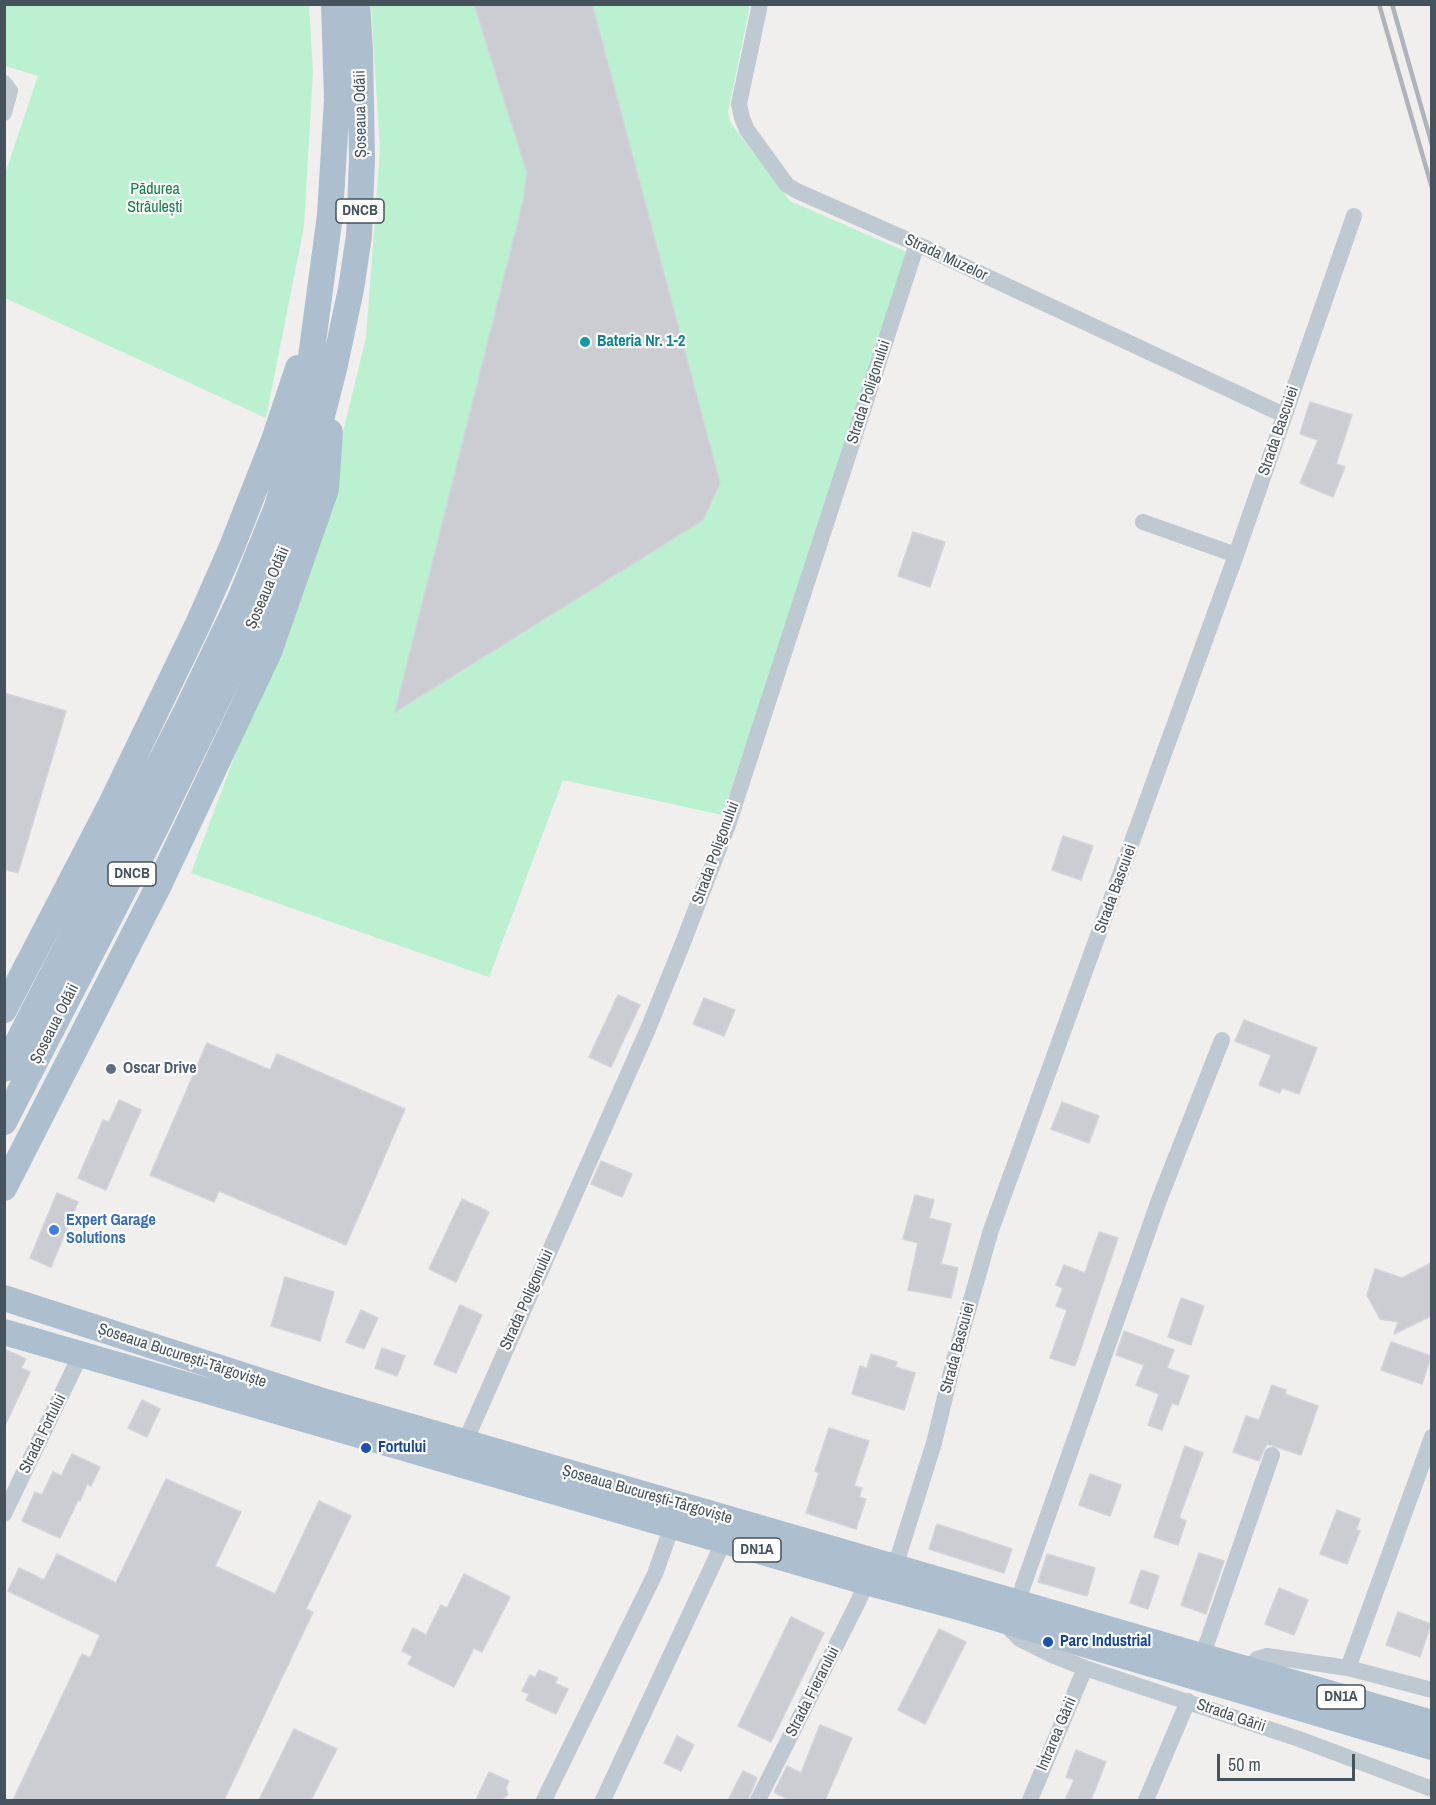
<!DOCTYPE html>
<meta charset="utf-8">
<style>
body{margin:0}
#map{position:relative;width:1436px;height:1805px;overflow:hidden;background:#f1eeee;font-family:"Archivo Narrow",sans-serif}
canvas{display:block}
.frame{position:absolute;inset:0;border:6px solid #46525c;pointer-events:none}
.scale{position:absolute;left:1217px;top:1754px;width:138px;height:27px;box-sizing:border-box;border:3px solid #46525c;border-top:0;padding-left:8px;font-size:18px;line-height:21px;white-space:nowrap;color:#46525c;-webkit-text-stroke:4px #fff;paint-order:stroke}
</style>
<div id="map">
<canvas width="1436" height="1805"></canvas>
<div class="frame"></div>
<div class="scale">50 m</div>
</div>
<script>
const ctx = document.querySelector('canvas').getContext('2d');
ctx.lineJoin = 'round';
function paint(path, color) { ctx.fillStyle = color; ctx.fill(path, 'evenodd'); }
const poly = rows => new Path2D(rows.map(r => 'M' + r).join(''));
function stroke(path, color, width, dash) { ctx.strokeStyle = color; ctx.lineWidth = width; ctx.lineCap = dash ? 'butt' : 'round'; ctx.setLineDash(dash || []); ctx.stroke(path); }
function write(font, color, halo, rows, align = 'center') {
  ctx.font = font + ' "Archivo Narrow",sans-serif'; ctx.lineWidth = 4.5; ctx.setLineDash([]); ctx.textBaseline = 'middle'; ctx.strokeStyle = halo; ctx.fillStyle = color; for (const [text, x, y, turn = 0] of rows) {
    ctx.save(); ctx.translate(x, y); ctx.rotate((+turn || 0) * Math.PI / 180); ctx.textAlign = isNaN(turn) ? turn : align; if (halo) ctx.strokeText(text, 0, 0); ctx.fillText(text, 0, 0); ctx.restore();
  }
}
const green = poly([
 [5,4,309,5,313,72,304,226,266,418,5,298,5,174,38,76,5,66],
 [371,5,750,5,728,112,730,122,790,201,914,255,722,815,563,780,489,977,191,873,262,683,330,485,366,338,380,151]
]);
const building = poly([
 [474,4,592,4,720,483,703,520,395,712,523,202,527,173,474,4],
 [1310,402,1352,415,1336,464,1345,467,1333,497,1300,483,1318,440,1300,434,1310,402],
 [913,532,945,542,930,587,898,576,913,532],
 [4,693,66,711,18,873,4,869,4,693],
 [1063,836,1093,846,1081,880,1052,870,1063,836],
 [618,995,640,1005,611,1067,589,1057,618,995],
 [704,998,735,1010,724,1036,693,1024,704,998],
 [1244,1020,1317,1048,1299,1094,1282,1088,1280,1093,1259,1085,1271,1055,1235,1041,1244,1020],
 [207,1043,270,1070,277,1054,405,1109,346,1245,219,1191,214,1202,150,1175,207,1043],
 [119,1100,141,1110,106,1190,78,1178,103,1120,109,1122,119,1100],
 [1062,1102,1099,1116,1089,1143,1051,1129,1062,1102],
 [601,1161,632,1174,622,1197,591,1184,601,1161],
 [57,1193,78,1202,51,1267,30,1258,57,1193],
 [915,1195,934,1200,929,1218,951,1224,941,1264,958,1268,951,1298,908,1290,918,1243,903,1239,915,1195],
 [462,1199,489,1212,456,1282,429,1269,462,1199],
 [1099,1232,1118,1238,1075,1366,1050,1358,1067,1310,1056,1306,1063,1288,1056,1285,1064,1265,1085,1273,1099,1232],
 [1431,1263,1431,1316,1394,1334,1398,1322,1380,1319,1367,1295,1375,1269,1402,1278,1431,1263],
 [285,1277,334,1292,320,1341,271,1326,285,1277],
 [1181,1298,1204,1306,1191,1345,1168,1337,1181,1298],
 [460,1305,482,1315,456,1373,434,1364,460,1305],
 [361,1310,378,1318,364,1349,346,1342,361,1310],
 [1124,1331,1174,1350,1167,1368,1189,1376,1178,1405,1172,1403,1162,1430,1148,1425,1159,1394,1136,1385,1144,1365,1116,1355,1124,1331],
 [1391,1342,1431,1356,1422,1384,1381,1370,1391,1342],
 [382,1348,405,1356,397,1376,375,1368,382,1348],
 [4,1349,26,1359,21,1368,30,1372,4,1428,4,1349],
 [871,1354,897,1362,895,1367,915,1373,904,1410,852,1394,860,1366,867,1368,871,1354],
 [1272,1385,1286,1390,1285,1394,1318,1406,1301,1455,1267,1444,1259,1461,1233,1452,1246,1416,1259,1420,1272,1385],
 [142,1400,160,1409,147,1437,128,1428,142,1400],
 [829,1428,869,1441,854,1486,862,1488,859,1497,866,1499,856,1529,806,1513,819,1473,815,1471,829,1428],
 [1185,1446,1203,1453,1179,1518,1186,1521,1178,1545,1154,1537,1185,1446],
 [72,1454,100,1467,91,1486,87,1484,80,1501,78,1500,60,1538,22,1521,35,1492,42,1495,53,1472,61,1476,72,1454],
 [1090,1474,1121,1485,1110,1516,1079,1505,1090,1474],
 [166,1479,241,1512,215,1566,275,1594,319,1501,351,1516,306,1609,313,1612,224,1800,13,1800,82,1654,90,1658,100,1635,8,1591,19,1568,44,1580,57,1554,116,1583,166,1479],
 [1337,1510,1360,1519,1356,1530,1360,1531,1347,1564,1320,1554,1337,1510],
 [937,1524,1012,1549,1004,1573,929,1549,937,1524],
 [1199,1553,1224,1561,1206,1614,1181,1605,1199,1553],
 [1047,1554,1095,1568,1087,1596,1038,1582,1047,1554],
 [1141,1570,1159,1576,1148,1609,1130,1603,1141,1570],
 [464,1574,510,1597,482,1652,474,1648,454,1687,408,1664,412,1656,402,1651,413,1628,426,1635,441,1605,447,1608,464,1574],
 [1279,1588,1308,1600,1294,1635,1265,1624,1279,1588],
 [1398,1612,1431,1624,1420,1657,1386,1645,1398,1612],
 [791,1617,824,1633,771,1742,738,1726,791,1617],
 [939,1629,966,1642,925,1724,898,1710,939,1629],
 [539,1670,558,1678,555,1683,568,1689,556,1714,526,1700,529,1694,522,1691,530,1675,535,1678,539,1670],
 [820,1725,852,1738,825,1800,789,1800,774,1792,787,1766,801,1773,820,1725],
 [294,1729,337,1749,311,1800,259,1800,294,1729],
 [677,1736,694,1745,681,1771,664,1763,677,1736],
 [1076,1750,1106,1762,1091,1800,1065,1800,1074,1780,1066,1777,1076,1750],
 [743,1771,757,1778,748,1800,728,1800,743,1771],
 [489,1772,509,1781,506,1788,508,1795,501,1800,476,1800,489,1772]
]);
const minor = poly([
 [760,4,739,104,742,118,747,130,787,185,797,191,917,244,1284,415],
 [4,83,10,91,4,113],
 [1143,522,1236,555],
 [465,1442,648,1029,684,940,728,825,917,244],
 [4,1514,81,1354],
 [895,1567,934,1443,954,1360,991,1230,1236,555,1354,216],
 [1017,1603,1159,1200,1222,1040],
 [1004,1623,1020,1639,1052,1655,1085,1668,1299,1739,1432,1789],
 [1202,1657,1272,1455],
 [1348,1668,1432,1437],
 [1250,1670,1257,1659,1267,1656,1348,1668,1432,1690],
 [544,1800,655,1574,672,1526],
 [603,1800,724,1541],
 [758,1800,859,1600,866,1582],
 [1030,1800,1085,1668],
 [1146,1800,1188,1701]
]);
const primary = poly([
 [4,1010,111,804,198,624,231,549,274,440,298,368],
 [4,1069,185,714,240,599,277,507,303,417,330,215,337,100,334,4],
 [4,1122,154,831,254,624,293,529,334,369,351,289,359,236,362,158,360,49,357,4],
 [4,1188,160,883,269,652,326,489,330,432],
 [4,1298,326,1402,1432,1723],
 [4,1332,866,1582,962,1608,1432,1747]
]);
const rail = poly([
 [1379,4,1432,188],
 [1392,4,1432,145]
]);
const markers = [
 [585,342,6,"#0f9aa8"],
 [111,1069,6,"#5c6f8a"],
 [54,1230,6,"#3f7fe0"],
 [366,1448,6,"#1a4fb4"],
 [1048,1642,6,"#1a4fb4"]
];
const shields = [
 [360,211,48],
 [132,874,48],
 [757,1550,48],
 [1341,1697,48]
];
const shieldNames = [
 ["DNCB",360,211],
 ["DNCB",132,874],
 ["DN1A",757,1550],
 ["DN1A",1341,1697]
];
const streetNames = [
 ["Șoseaua Odăii",361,114,-91],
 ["Strada Muzelor",946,258,25],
 ["Strada Poligonului",869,392,-72],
 ["Strada Bascuiei",1279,431,-71],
 ["Șoseaua Odăii",268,588,-67],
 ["Strada Poligonului",716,853,-70],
 ["Strada Bascuiei",1116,889,-70],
 ["Șoseaua Odăii",55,1024,-63],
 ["Strada Poligonului",527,1300,-66],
 ["Strada Bascuiei",958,1348,-75],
 ["Șoseaua București-Târgoviște",182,1356,18],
 ["Strada Fortului",43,1434,-64],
 ["Șoseaua București-Târgoviște",647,1495,16],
 ["Strada Fierarului",813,1692,-63],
 ["Strada Gării",1231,1716,19],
 ["Intrarea Gării",1057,1734,-67]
];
const parkNames = [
 ["Pădurea",155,190],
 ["Străulești",155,208]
];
const cultureNames = [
 ["Bateria Nr. 1-2",597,342]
];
const serviceNames = [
 ["Oscar Drive",123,1069]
];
const shopNames = [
 ["Expert Garage",66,1221],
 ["Solutions",66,1239]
];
const transitNames = [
 ["Fortului",378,1448],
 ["Parc Industrial",1060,1642]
];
paint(green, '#bbf0d0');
paint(building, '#cbcdd3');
stroke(building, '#d2d4da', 1.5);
stroke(minor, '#bec9d1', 16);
stroke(primary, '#adbece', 26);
stroke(rail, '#b0b3b9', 4.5);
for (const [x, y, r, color] of markers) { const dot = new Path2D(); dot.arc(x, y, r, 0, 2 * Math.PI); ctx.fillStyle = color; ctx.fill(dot); stroke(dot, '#fff', 2); }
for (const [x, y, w] of shields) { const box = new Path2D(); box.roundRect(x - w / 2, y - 12, w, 24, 4.5); ctx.fillStyle = '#fff'; ctx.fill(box); stroke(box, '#46525c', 1.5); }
write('bold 15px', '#46525c', null, shieldNames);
write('16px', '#46525c', '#fff', streetNames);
write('16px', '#14804a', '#fff', parkNames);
write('bold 16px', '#0d838f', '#fff', cultureNames, 'left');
write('bold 16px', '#4e5e75', '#fff', serviceNames, 'left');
write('bold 16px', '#366cbe', '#fff', shopNames, 'left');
write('bold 16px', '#164399', '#fff', transitNames, 'left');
</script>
